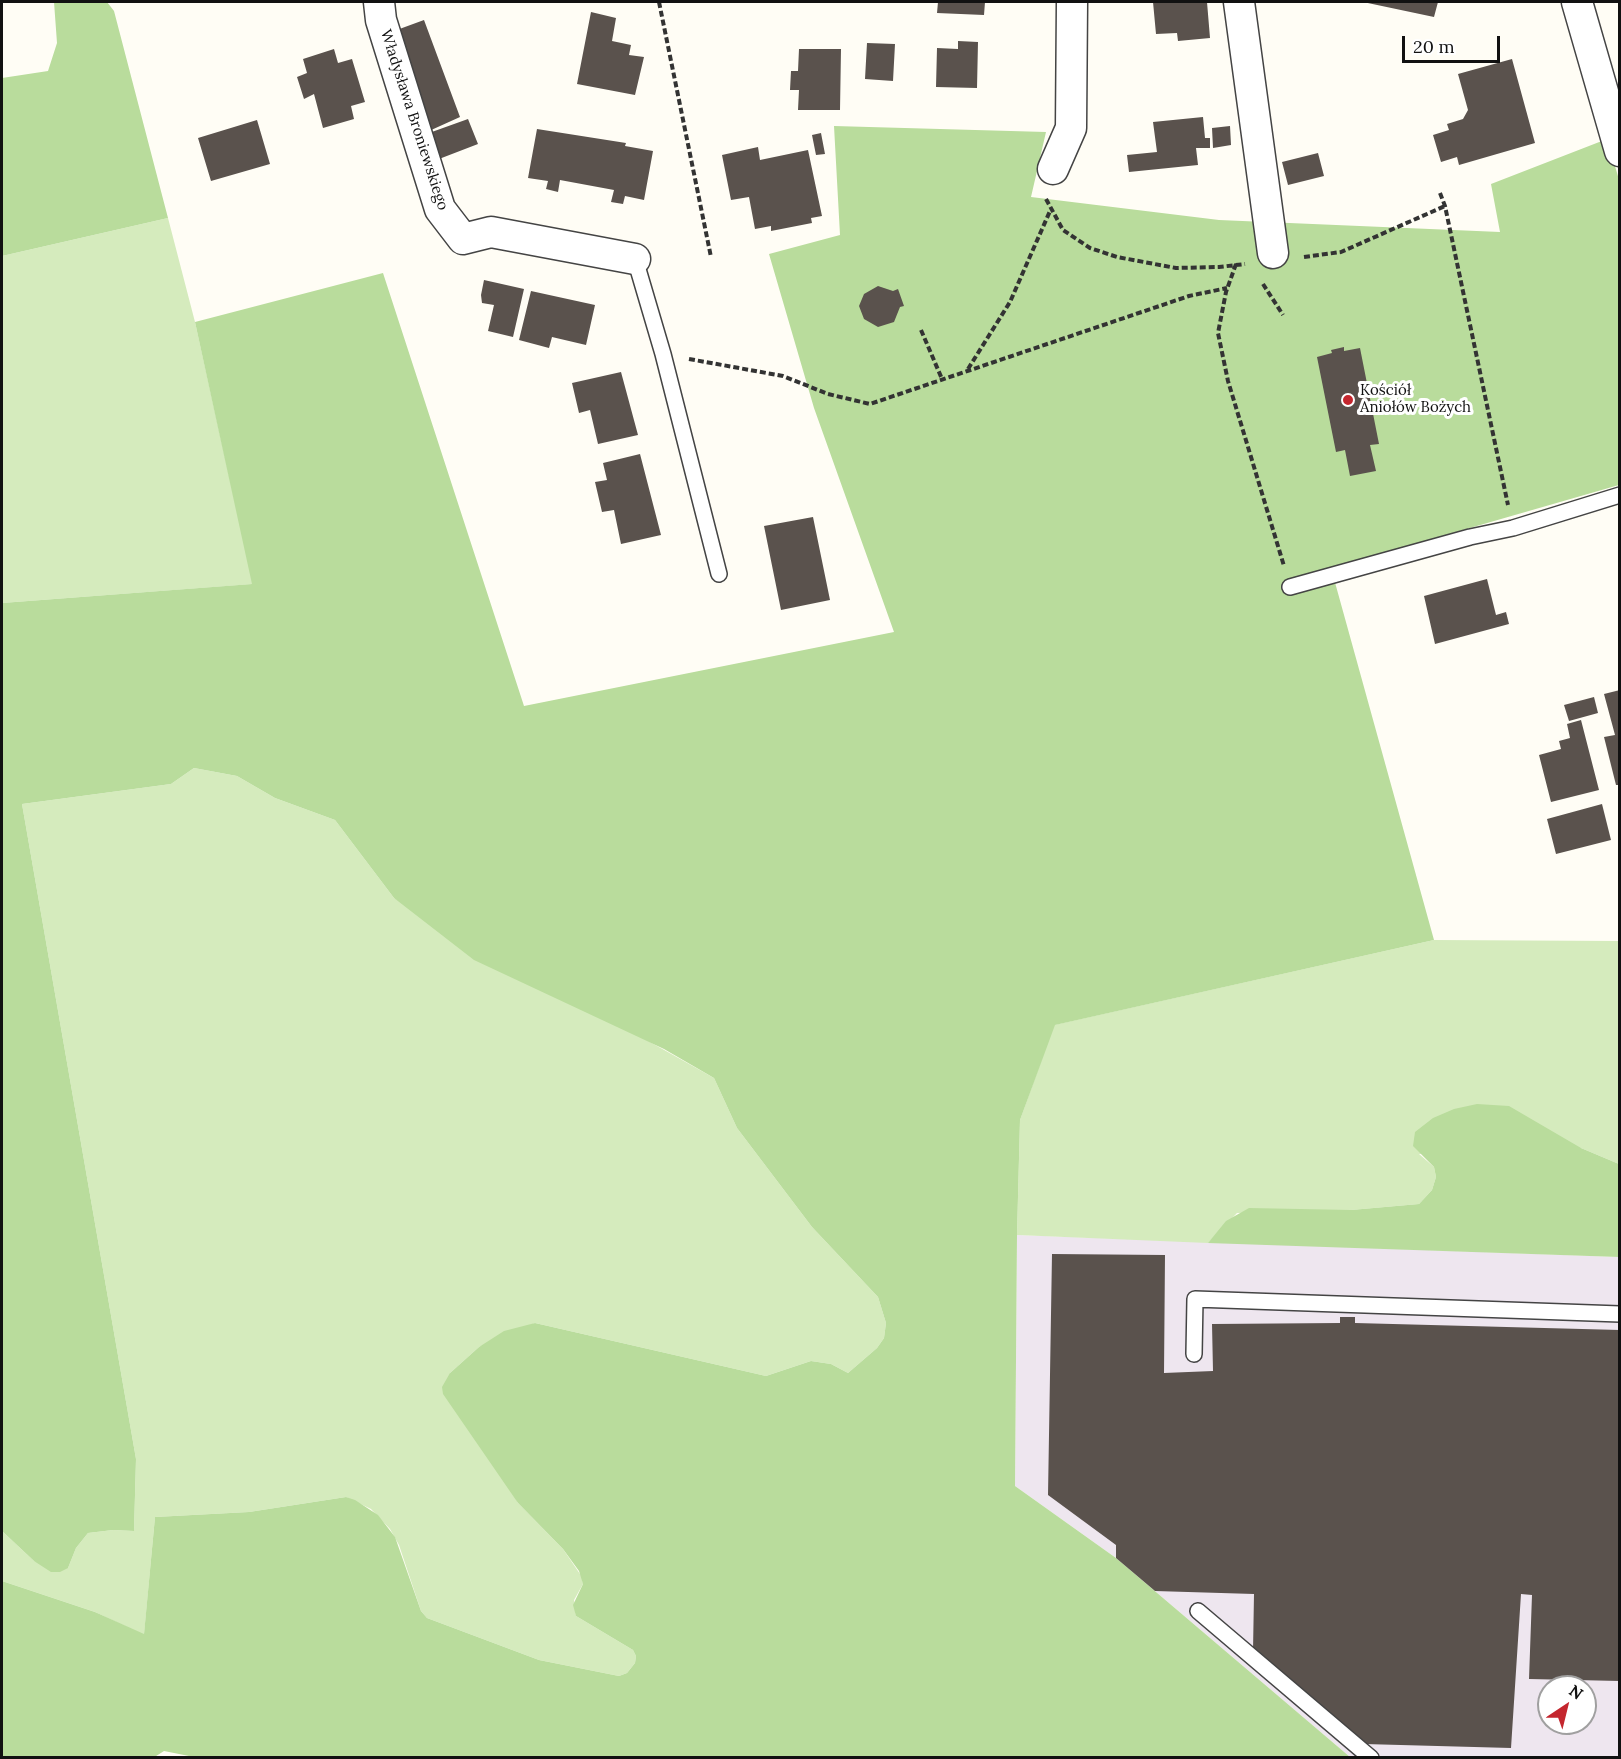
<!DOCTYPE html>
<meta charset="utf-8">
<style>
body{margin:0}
#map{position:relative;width:1621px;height:1759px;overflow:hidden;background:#fffdf5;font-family:Lora,serif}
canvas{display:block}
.frame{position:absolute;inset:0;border:3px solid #111;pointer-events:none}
.north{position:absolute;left:1537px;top:1675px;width:60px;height:60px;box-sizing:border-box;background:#fff;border:2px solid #a0a0a0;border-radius:50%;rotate:35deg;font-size:16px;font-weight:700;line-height:24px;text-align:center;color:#111}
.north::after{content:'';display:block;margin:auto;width:21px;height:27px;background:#c4262e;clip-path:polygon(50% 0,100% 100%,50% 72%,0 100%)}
.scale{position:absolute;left:1402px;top:36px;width:98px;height:27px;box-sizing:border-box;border:3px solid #111;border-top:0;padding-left:8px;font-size:18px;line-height:21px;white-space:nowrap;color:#111;-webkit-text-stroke:4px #fff;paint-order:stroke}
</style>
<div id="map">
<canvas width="1621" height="1759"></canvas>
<div class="frame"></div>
<div class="north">N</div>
<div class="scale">20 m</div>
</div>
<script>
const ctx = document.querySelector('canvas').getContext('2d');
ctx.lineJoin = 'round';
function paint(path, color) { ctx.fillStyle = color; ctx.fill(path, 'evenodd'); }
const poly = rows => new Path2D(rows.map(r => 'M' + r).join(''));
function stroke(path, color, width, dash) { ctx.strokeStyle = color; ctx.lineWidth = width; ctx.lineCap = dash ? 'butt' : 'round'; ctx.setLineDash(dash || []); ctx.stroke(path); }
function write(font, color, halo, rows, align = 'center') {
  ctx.font = font + ' Lora,serif'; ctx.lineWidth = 6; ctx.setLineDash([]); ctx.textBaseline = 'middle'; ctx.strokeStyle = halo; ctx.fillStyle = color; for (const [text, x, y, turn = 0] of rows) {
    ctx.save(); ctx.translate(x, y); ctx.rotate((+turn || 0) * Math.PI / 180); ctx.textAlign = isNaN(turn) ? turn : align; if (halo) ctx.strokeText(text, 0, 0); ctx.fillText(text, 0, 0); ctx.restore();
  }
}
const industrial = poly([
 [1017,1235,1619,1257,1619,1757,1350,1757,1116,1558,1015,1486],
 [1549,1687,1585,1687,1585,1723,1549,1723]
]);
const green = poly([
 [168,218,195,322,253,584,2,603,2,256],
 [194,768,237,776,275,798,335,820,394,898,714,1078,737,1128,812,1227,878,1297,886,1323,884,1338,877,1348,848,1373,831,1364,811,1361,766,1376,535,1323,479,1347,450,1373,518,1503,563,1549,582,1577,583,1584,574,1600,576,1616,633,1650,636,1656,635,1663,627,1673,619,1676,539,1660,427,1618,421,1611,399,1545,390,1529,371,1509,346,1497,249,1512,155,1517,144,1635,95,1612,2,1581,2,1531,34,1561,68,1568,76,1548,88,1533,113,1530,134,1531,136,1459,22,804,171,784],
 [1434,940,1619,941,1619,1164,1581,1148,1419,1154,1434,1167,1436,1177,1432,1190,1419,1204,1351,1210,1237,1213,1208,1243,1017,1235,1020,1120,1054,1025]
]);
const forest = poly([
 [54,2,107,2,114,11,168,218,2,256,2,78,48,71,57,43],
 [834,126,1046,132,1031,197,1219,220,1500,232,1491,184,1607,139,1620,183,1619,485,1331,568,1434,940,1055,1025,1020,1120,1017,1235,1015,1486,1116,1558,1350,1757,199,1758,164,1751,153,1758,2,1757,2,1581,95,1612,144,1634,155,1517,249,1512,346,1497,355,1500,378,1515,395,1537,421,1611,427,1618,539,1660,619,1676,627,1673,635,1663,636,1656,633,1650,576,1616,573,1605,583,1584,579,1571,563,1549,518,1503,443,1394,442,1387,450,1373,479,1347,504,1331,535,1323,766,1376,811,1361,831,1364,848,1373,877,1348,884,1338,886,1323,878,1297,812,1227,737,1128,714,1078,664,1049,474,960,394,898,335,820,275,798,237,776,194,768,171,784,22,804,136,1459,134,1531,113,1530,88,1533,76,1548,68,1568,60,1572,51,1572,34,1561,2,1531,2,603,252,584,195,322,383,273,524,706,894,632,814,408,769,254,840,235],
 [1477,1104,1509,1106,1581,1148,1619,1164,1619,1257,1208,1243,1226,1221,1249,1208,1351,1210,1419,1204,1432,1190,1436,1177,1434,1167,1413,1146,1415,1132,1433,1118,1454,1109]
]);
const building = poly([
 [938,2,985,2,984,15,937,13],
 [1153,2,1207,2,1210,38,1178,41,1177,33,1156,34],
 [1363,2,1438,2,1434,17],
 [591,12,616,18,612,41,631,45,629,55,644,57,635,95,577,84],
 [424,20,460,117,429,131,394,31],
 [958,41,978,42,977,88,936,87,937,48,958,49],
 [867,43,895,44,893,81,865,79],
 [334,49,338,63,352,59,365,102,351,106,354,119,323,128,314,94,304,99,297,77,307,73,303,59],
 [799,49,841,49,840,110,798,110,799,90,790,90,791,71,798,71],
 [1512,59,1535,143,1459,165,1457,157,1441,162,1433,135,1449,130,1447,124,1463,119,1468,110,1458,74],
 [1203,117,1205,138,1210,138,1210,148,1196,148,1198,165,1129,172,1127,155,1157,152,1153,122],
 [468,119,478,144,439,159,429,133],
 [257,120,270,164,211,181,198,138],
 [1230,126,1231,145,1213,148,1212,128],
 [537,129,626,143,625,146,653,151,644,200,625,196,623,204,611,202,614,190,560,180,558,192,546,189,548,181,528,178],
 [821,133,825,154,816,155,812,135],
 [758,147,760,160,808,150,822,216,811,218,812,223,771,231,771,226,755,229,749,197,731,200,722,155],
 [1318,153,1324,176,1288,185,1282,162],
 [484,280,524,289,513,337,488,331,494,305,482,303,481,295],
 [878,286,893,291,898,289,904,306,900,307,894,322,878,327,864,319,859,306,864,294],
 [531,291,595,305,586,345,552,337,549,348,519,340],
 [1344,347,1344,351,1360,348,1379,444,1370,445,1376,471,1350,476,1345,450,1336,452,1317,357,1332,353,1331,350],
 [621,372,638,435,598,444,590,410,579,413,572,383],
 [640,454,661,535,621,544,614,510,602,512,595,482,607,480,603,463],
 [813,517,830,600,781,610,764,526],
 [1487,579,1496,615,1506,612,1509,624,1435,644,1424,596],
 [1620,690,1620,785,1616,785,1604,737,1615,735,1604,694],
 [1594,697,1598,713,1569,721,1564,705],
 [1581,720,1599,790,1551,802,1539,755,1561,749,1559,741,1570,738,1567,724],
 [1602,804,1611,840,1556,854,1547,819],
 [1052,1254,1165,1255,1164,1373,1213,1371,1212,1324,1340,1323,1340,1317,1355,1317,1355,1323,1620,1330,1620,1681,1529,1679,1532,1595,1521,1594,1511,1748,1364,1744,1253,1651,1254,1594,1155,1591,1116,1558,1116,1545,1048,1495]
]);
const path = poly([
 [659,2,711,257],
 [1440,193,1445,206,1508,505],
 [1046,199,1063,230,1090,248,1117,257,1176,268,1219,267,1245,264],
 [1304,257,1341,252,1445,206],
 [1236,264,1226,292,1218,333,1228,381,1284,566],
 [1263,284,1283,315],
 [921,330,942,379],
 [689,359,783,376,828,394,870,404,1189,296,1227,288],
 [968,369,1010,302,1050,211]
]);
const service = poly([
 [635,259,663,354,719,574],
 [1290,587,1470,537,1513,528,1620,495],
 [1194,1354,1195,1299,1620,1314],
 [1198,1611,1371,1758]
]);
const minor = poly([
 [379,2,381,20,440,209,463,239,491,232,635,259],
 [1239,2,1273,253],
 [1577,2,1620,151],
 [1053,169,1071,128,1072,2]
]);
const markers = [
 [1348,400,6,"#c4262e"]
];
const streetNames = [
 ["Władysława Broniewskiego",414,120,72]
];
const poiNames = [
 ["Kościół",1360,391],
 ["Aniołów Bożych",1360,408]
];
paint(industrial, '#eee6ef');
paint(green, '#d5ebbd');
paint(forest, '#b9dc9c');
paint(building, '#5a524d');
stroke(service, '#444', 18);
stroke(minor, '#444', 33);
stroke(path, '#333', 4, [6, 3]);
stroke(service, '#fff', 15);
stroke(minor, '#fff', 30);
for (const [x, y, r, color] of markers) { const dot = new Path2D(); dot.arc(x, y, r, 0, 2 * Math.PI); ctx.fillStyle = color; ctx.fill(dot); stroke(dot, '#fff', 2); }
write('15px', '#111', '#fff', streetNames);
write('15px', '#111', '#fff', poiNames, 'left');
</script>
